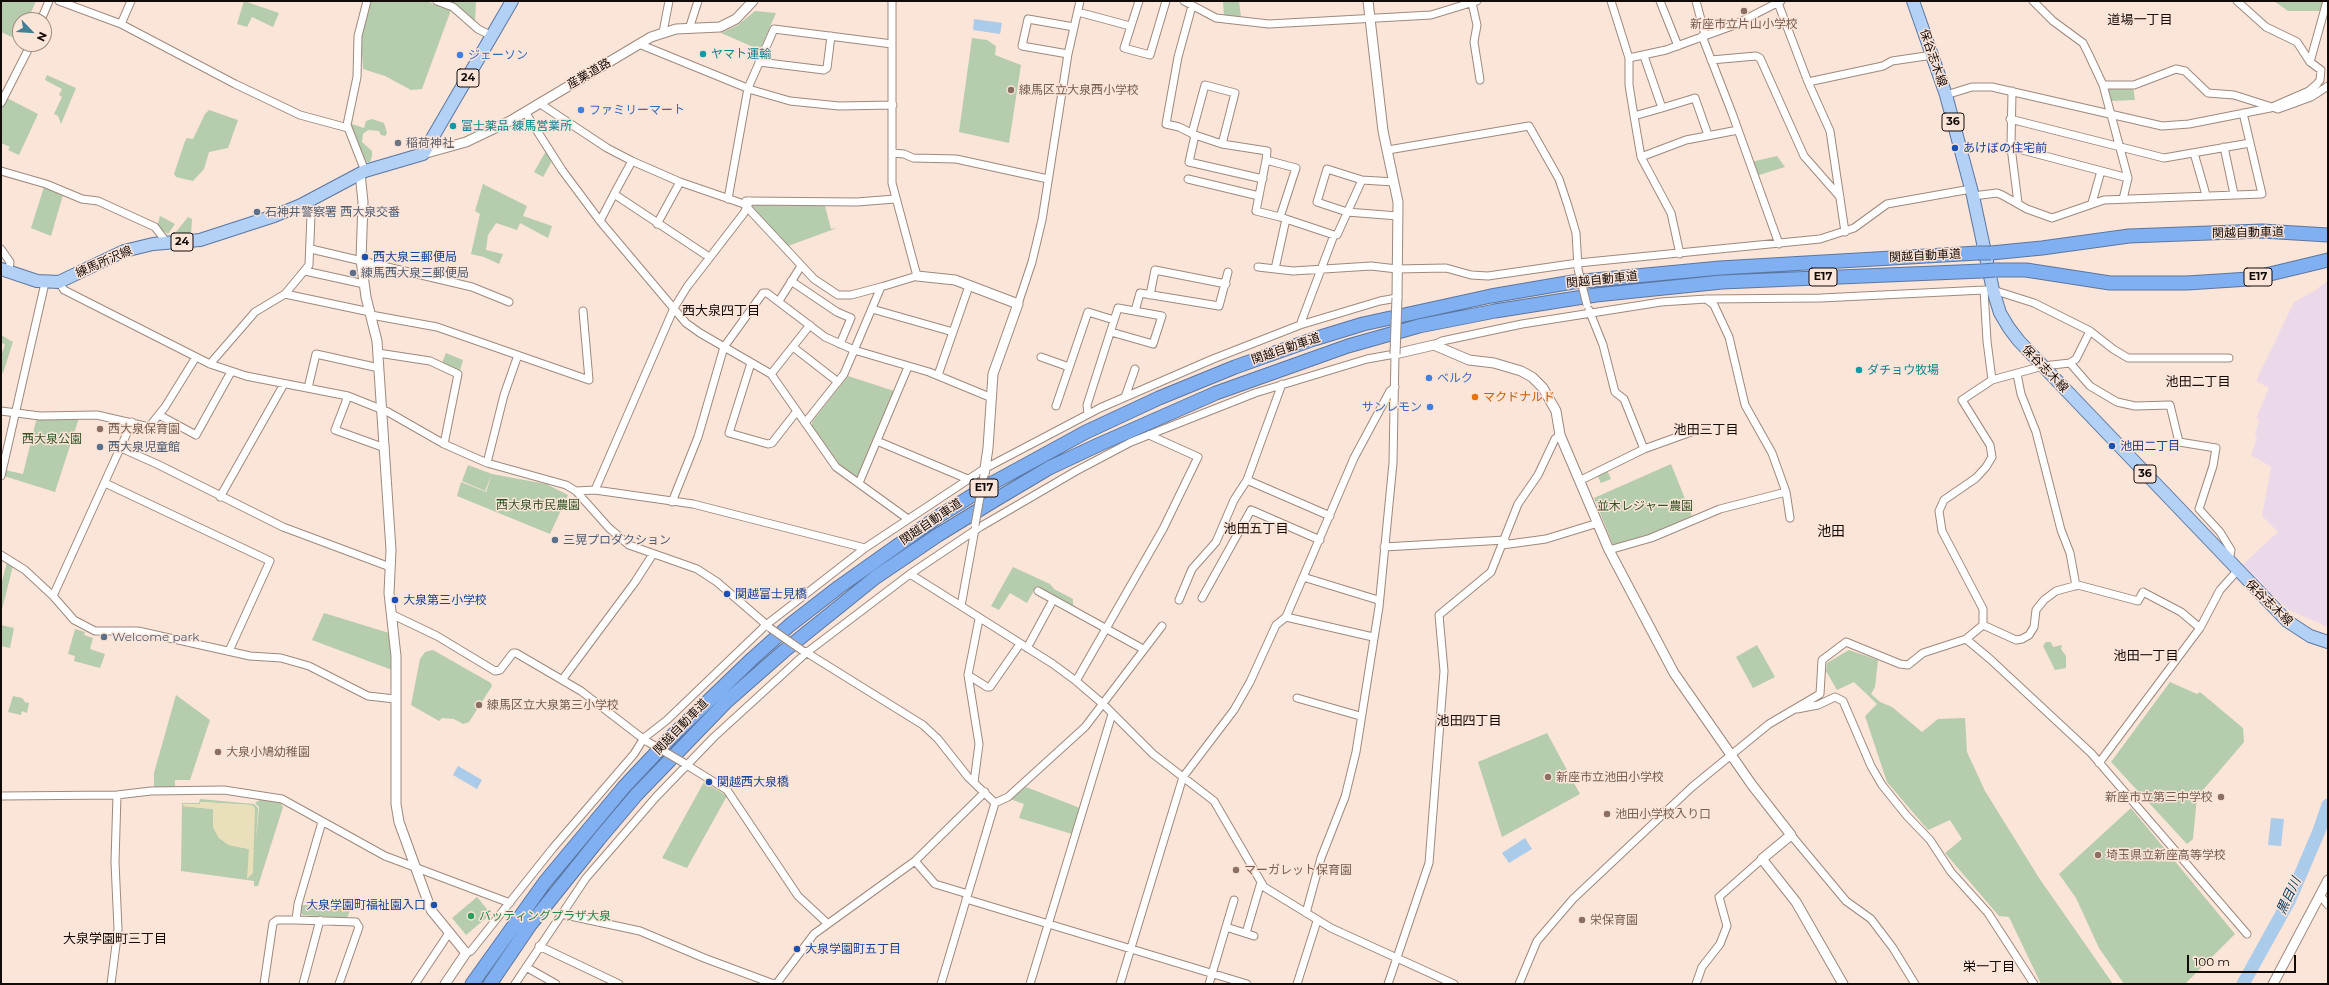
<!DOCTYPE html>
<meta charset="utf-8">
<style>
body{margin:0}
#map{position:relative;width:2329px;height:985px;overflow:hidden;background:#fbe4d8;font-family:Montserrat,sans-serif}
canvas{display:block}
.frame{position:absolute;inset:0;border:2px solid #130b08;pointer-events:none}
.north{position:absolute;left:12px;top:12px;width:40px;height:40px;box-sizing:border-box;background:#fbe4d8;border:1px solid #9e8d85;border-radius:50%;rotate:115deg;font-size:11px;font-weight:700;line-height:16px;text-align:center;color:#130b08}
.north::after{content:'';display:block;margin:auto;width:14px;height:18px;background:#428195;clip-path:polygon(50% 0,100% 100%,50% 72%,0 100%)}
.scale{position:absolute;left:2187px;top:955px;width:109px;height:18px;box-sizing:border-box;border:2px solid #130b08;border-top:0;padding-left:5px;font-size:12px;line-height:14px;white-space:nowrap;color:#130b08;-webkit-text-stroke:3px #fbe4d8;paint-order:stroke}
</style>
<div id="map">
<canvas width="2329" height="985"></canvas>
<div class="frame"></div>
<div class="north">N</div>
<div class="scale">100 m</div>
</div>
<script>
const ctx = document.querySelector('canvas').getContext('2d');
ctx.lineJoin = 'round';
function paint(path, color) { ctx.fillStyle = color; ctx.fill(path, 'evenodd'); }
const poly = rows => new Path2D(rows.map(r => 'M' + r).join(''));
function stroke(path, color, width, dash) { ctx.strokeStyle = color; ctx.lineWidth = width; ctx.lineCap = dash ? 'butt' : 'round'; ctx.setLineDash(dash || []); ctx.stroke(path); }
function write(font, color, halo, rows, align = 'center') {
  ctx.font = font + ' Montserrat,"Noto Sans JP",sans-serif'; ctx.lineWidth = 3; ctx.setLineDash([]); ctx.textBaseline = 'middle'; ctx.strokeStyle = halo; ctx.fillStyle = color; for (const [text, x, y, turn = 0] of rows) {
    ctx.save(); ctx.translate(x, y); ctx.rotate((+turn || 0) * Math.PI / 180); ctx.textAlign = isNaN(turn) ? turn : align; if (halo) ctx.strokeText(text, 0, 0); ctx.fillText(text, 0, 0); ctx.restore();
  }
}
const industrial = poly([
 [2328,281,2328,627,2289,610,2241,566,2278,532,2262,516,2271,467,2251,455,2257,438,2255,435,2259,420,2256,418,2269,388,2256,381,2294,302,2311,293]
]);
const green = poly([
 [1,1,36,1,29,17,24,15,20,20,14,38,1,32],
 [244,1,279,13,273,27,252,17,247,27,237,24],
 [371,1,426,1,451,10,422,89,411,90,385,76,363,69,361,37],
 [452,1,476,1,475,22,453,4],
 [1223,1,1239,1,1241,17,1224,16],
 [2274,1,2324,1,2322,11,2288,11],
 [755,11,776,13,760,50,721,33,738,25],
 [972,38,987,40,996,46,995,55,1021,65,1009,143,959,132],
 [47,75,76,88,61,124,58,116,54,114,62,97,59,95,62,89,45,80],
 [2133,87,2135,100,2111,101,2108,89],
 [7,98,38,114,19,155,8,150,10,147,1,143,1,109],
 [209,110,238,120,228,148,209,152,204,169,193,181,176,177,174,174,185,141,187,138,193,139,205,114],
 [372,119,384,123,387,133,385,136,381,135,379,131,368,130,363,134,362,142,372,151,372,157,370,162,366,162,351,127,352,124,364,128,366,121],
 [546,151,552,161,543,177,534,172],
 [1777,156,1785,167,1756,176,1751,162],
 [483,184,527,206,523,216,552,226,548,238,520,223,517,230,496,223,488,235,486,250,503,254,499,264,484,257,471,254,480,214,475,211],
 [44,187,63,195,51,236,31,228],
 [754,205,825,206,831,229,837,228,788,246,752,207],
 [160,216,175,224,168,234,157,227],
 [188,217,192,219,191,235,172,237],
 [1,335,13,342,3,373,1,372,1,355,5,345,1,342],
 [446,353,463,360,460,371,442,363],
 [848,376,894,391,858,475,855,477,839,464,812,426,812,422],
 [80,415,55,492,4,476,5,470,23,474,37,417],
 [1671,464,1692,516,1648,535,1613,545,1594,498],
 [468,465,492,474,485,491,462,481],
 [1607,470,1611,479,1601,483,1597,475],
 [492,474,546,484,568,495,550,534,457,496,461,482,486,492],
 [7,562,13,566,1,613,1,585],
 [1013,567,1050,584,1054,589,1073,599,1073,606,1036,587,1027,603,1010,593,999,610,991,606],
 [324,613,389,633,392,670,312,640],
 [1,625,14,628,10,648,1,646],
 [75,629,85,632,84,635,93,638,90,649,105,654,100,668,74,661,75,656,68,654],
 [2046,642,2051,642,2053,647,2062,645,2061,649,2066,656,2066,668,2055,670,2043,646],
 [1757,645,1775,677,1753,688,1736,657],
 [433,650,491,683,492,686,469,722,463,724,454,719,442,718,439,721,411,705,420,659,425,652],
 [1849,650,1878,660,1875,687,1871,694,1880,702,1892,707,1922,732,1938,719,1965,718,1967,752,1985,791,2039,878,2113,984,2041,984,2009,917,1999,916,1945,853,1962,839,1950,820,1928,830,1887,782,1865,716,1877,704,1854,682,1837,690,1826,671,1827,663],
 [2170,682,2197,694,2200,692,2243,728,2244,742,2197,797,2193,839,2187,844,2111,762],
 [176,695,210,720,190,780,175,780,175,787,154,788,154,773],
 [13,696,22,698,25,702,29,703,27,713,22,711,21,715,8,712],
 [1547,733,1580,794,1502,837,1478,762],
 [704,782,727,796,687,868,662,858],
 [1026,787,1080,808,1072,834,1019,818,1024,804,1010,799],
 [200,799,254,804,258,808,256,841,259,807,255,803,261,799,280,802,283,807,258,886,254,886,254,881,181,871,182,803,199,803],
 [201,802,251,805,248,878,249,849,229,845,219,838,213,827,213,809,183,806,183,804,200,804],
 [2131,808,2235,934,2185,984,2124,984,2099,948,2076,898,2059,874],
 [477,897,491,914,466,935,452,918],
 [301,905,352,906,347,918,303,915,301,913]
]);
const sand = poly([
 [201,802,252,805,255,808,253,873,247,879,249,849,229,845,219,838,213,827,213,809,183,806,183,804,200,804]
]);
const water = poly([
 [974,19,1002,23,1000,34,973,30],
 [458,766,482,780,477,789,453,775],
 [2271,818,2284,819,2281,846,2268,845],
 [1525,838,1532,849,1509,863,1502,853]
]);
const river = poly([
 [2243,984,2290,899,2319,831,2328,805]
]);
const minor = poly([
 [59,1,121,24,235,84,300,115,348,128],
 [437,1,453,7,478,29,492,36],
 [1139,1,1124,48,1150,55,1166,1],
 [1184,1,1216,18,1269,24,1431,15,1477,1],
 [1611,1,1629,58,1666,50,1732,26,1781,1],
 [1660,1,1678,46],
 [1696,1,1705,35],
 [2033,1,2053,21,2083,43,2089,55,2103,85,2128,178,2123,199],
 [1472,3,1477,25,1474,42,1480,80],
 [1778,3,1808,82,1830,131,1845,232],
 [1192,6,1178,57,1166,124,1179,127,1195,135,1222,144,1267,151,1266,160,1296,168,1280,217,1334,235,1337,235,1362,180,1394,182],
 [1078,12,1130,26],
 [41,20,49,1],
 [121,24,131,1],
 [689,29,698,1],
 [663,32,669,1],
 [1702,36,1732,113,1779,244],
 [639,44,752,90,790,101,839,106,893,105],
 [1068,54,1022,46,1028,19,1074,27],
 [1644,56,1662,108,1695,98,1708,135],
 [1629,58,1629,85,1634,116],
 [1711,60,1756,56,1760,58,1804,156,1840,197],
 [759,62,824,70,827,68,831,36],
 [2310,62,2327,1],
 [1808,82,1883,66,1892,61,1933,55],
 [2103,85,2134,85,2176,69,2185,71,2208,93,2234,95,2278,109,2311,97,2328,86],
 [2012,91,2011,147,2018,203],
 [1946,95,1972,87,1992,87,2162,126,2189,124,2270,108,2309,91,2317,84,2320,80,2321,70,2310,62,2297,42,2266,27,2237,1],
 [1,103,31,44],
 [539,103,607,148,632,161,680,182,744,204,814,279,838,295,851,295,881,287,917,276,892,183,892,1],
 [525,112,562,170,600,221,686,323,700,333,771,374,836,467,908,519],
 [2010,119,2164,158,2250,143],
 [1192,133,1205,85,1235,93,1222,144],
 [1195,135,1189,162,1263,179],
 [2011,147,2128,178],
 [2224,147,2234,194],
 [1388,150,1529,126,1559,179,1568,206,1576,233,1578,267],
 [893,153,904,154,913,158,956,159,1048,179],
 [2194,153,2206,195],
 [1641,157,1634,116,1662,108],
 [1266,160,1256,211,1280,217],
 [632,161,614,194,709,257],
 [1,171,46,184,82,199,98,201,155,227,167,243],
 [365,171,347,125,357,77,358,36,367,1],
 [1188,179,1259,196],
 [1362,180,1327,169,1317,202,1347,212,1398,216],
 [1973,196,1997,193,2002,195,2027,209,2052,218,2104,200,2262,194,2243,113],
 [728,199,748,88,774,29,892,44],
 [746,201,857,202,895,199],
 [2092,203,2101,171],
 [600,221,614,194],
 [657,224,680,182],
 [1,249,10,262,9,272],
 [311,249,472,287,509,302],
 [1680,254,1671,213,1641,157,1686,140,1738,130],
 [1258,267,1293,271,1371,266,1397,269,1446,268,1471,275,1488,276,1578,263,1820,239,1854,228,1887,204,1971,189],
 [1275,269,1286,219],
 [305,271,364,284],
 [791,281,837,312,851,318,840,344],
 [59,282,64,290,210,364,246,376,348,396,388,412,444,444,487,463,566,485,576,491,609,528,629,545,697,569,717,582,768,626],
 [1984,290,1987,341,1992,380],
 [285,294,370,312],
 [1150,295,1155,270,1226,284],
 [1706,299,1714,305,1729,337,1745,405,1772,453,1786,492,1790,518],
 [779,301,801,266],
 [1018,304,1032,262,1042,220,1068,54,1080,1],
 [872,309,953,332],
 [1589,310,1603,345,1615,392,1624,399,1644,449],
 [1135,311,1140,293,1219,306,1228,272],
 [371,315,437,327,589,380,583,311],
 [1300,325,1334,235],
 [1434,345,1442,341,1522,324,1661,302,1706,299,1821,298,1984,290,1993,290,2034,303,2090,331,2113,349,2128,358,2229,358],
 [793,347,838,382],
 [378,353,430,361,458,374,444,444],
 [1041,357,1069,367],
 [751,363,729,433,768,444,772,443,797,411],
 [2070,363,2076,359,2090,331],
 [210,364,255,312,285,294,309,265,311,215,301,205],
 [771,374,810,325],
 [2017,374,2021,394,2036,432,2061,530,2070,553,2076,586],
 [938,375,969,286],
 [308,388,316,354,379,368],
 [348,396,335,430,385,448],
 [1125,397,1135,369],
 [1056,406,1088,312,1114,320],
 [1,411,40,416,97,415,149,427,165,407,196,357],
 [1088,414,1087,405,1118,308,1162,316,1153,344,1111,332],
 [159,415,196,435,231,372],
 [805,423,844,374,881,287],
 [877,441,970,480],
 [121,448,159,465,283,527,390,567],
 [487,463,504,395,518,355],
 [1,476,45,283],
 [1247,480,1330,516],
 [1581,480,1644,449,1694,431],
 [105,483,270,561,229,651],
 [859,483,908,367],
 [595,490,674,308,687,287,744,213,750,201],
 [576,491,595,490,693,504,865,548],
 [220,497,284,384],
 [672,502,698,437,724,347,763,293,767,293,825,337,854,350,929,372,992,398],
 [975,529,961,606,1053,664,1076,681,1103,704,1153,754,1214,801,1264,887,1331,928,1454,984],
 [1502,545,1546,539,1598,523],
 [1384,547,1505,540],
 [1609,550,1651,538,1720,509,1786,492],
 [1,555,25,570,53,596,74,620,95,631,138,631,250,656,281,658,309,666,368,696,395,699],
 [910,574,961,606],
 [1303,577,1378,600],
 [1038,591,1143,649],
 [53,596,132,422],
 [1202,598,1251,510,1320,540],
 [1179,600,1192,569,1216,542,1234,500,1247,480,1282,384],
 [391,614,437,636,495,671,500,670,513,653,516,653,581,691,646,741],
 [1286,617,1373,637],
 [1983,625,1983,609,1942,531,1939,511,1944,500,1976,478,1986,467,1992,457,1990,445,1962,400,1992,380,2043,366,2070,363,2090,386,2117,402,2135,406,2170,405,2179,442,2216,448,2213,466,2199,509,2220,532,2231,550,2229,562],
 [1966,639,1983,625,2016,640,2022,639,2029,635,2034,627,2036,610,2044,600,2056,591,2078,585,2138,601,2143,592,2181,612,2200,628],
 [1027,648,1053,600],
 [804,651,923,725,938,739,968,777,995,803],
 [968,675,987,687,990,687,1020,644],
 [562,680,635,582,653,554],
 [1076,681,1163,529,1198,457,1149,435],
 [1297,698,1360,716],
 [1797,709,1818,705,1835,697,1843,701,1871,766,1882,785,1907,816,1930,840,1951,872,1988,913,2034,984],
 [2099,763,2200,628,2220,590,2237,571],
 [685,764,727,790,798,896,827,923],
 [974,782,979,744,968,675,979,619],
 [1,796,117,795,151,791,224,790,282,799,385,856,510,903],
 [995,803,1008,797,1085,727,1162,626],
 [1791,835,1846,901,1871,919,1893,948,1915,984],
 [915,861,935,884,968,894],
 [2320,895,2328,905],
 [966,899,1247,984],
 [561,914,640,931,704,958,771,983,779,984],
 [296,920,298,904,322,822],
 [1226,927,1254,936],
 [1246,933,1261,882],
 [539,946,619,984],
 [466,953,471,951,553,848,634,754,644,738,667,720,766,625,865,548,984,469,1100,408,1213,359,1300,325,1380,301,1397,298],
 [526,967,556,984],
 [777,983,814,934,915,861,985,792],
 [111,984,118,929,115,862,117,795],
 [264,984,273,923,277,920,296,920,356,922,359,927,339,984],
 [303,984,320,920],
 [415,984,449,933],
 [515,984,586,878,656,797,714,737,806,653,910,574,980,527,1076,471,1131,442,1255,393,1367,359,1395,354,1393,463,1379,607,1356,752,1345,797,1321,858,1306,913],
 [941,984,995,803],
 [1030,984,1112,714],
 [1120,984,1183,777,1234,710,1250,682,1276,625,1286,617,1354,458,1390,391,1395,387],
 [1209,984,1234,900],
 [1297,984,1317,921],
 [1388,984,1429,863,1444,671,1439,615,1491,572,1518,504,1538,475,1555,439,1560,435],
 [1519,984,1537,941,1573,899,1692,787,1769,724,1820,694,1822,660,1846,642,1900,664,1908,665,1923,653,1966,639,1990,659,2091,753,2247,934],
 [1696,984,1702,967,1720,944,1727,926,1719,897,1762,859]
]);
const tertiary = poly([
 [1368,1,1383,131,1398,202,1397,298],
 [423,154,466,142,510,121,651,37,676,29,720,27,736,19,753,1],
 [360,173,363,202,361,260,366,297,377,341,391,550,389,593,396,656,396,804,399,822,431,910,466,953,445,984],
 [917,276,955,280,1018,304,993,374,988,448,984,475],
 [1395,354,1434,345,1469,360,1494,363,1521,371,1532,377,1543,388,1556,411,1560,435,1609,550,1674,673,1752,785,1791,835,1762,859,1796,902,1843,984],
 [2273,984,2328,880]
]);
const primary = poly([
 [1913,1,1946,95,1973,196,1993,290,2000,313,2009,328,2019,341,2287,621,2310,636,2328,642],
 [1,269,37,281,59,282,124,251,153,244,200,240,274,216,301,205,365,171,423,154,512,1]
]);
const motorway = poly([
 [1991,253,2042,248,2129,236,2262,231,2328,235],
 [1995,270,2026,270,2110,283,2187,283,2249,279,2328,260],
 [472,984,545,882,624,787,673,735,752,659,790,625,839,587,939,516,989,485,1086,432,1159,398,1235,367,1314,339,1363,324,1491,296,1573,282,1720,268,1978,253],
 [490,984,530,925,599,839,637,794,727,701,784,651,876,577,938,535,995,500,1049,468,1098,445,1216,393,1348,346,1419,326,1495,311,1596,295,1722,282,1982,271]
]);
const minorBridge = poly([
 [1578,269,1587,305],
 [975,525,984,475],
 [770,628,803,651],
 [648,742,684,763]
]);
const tertiaryBridge = poly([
 [1395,354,1397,298]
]);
const motorwayBridge = poly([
 [1978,253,1991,253],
 [1982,271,1995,270]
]);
const markers = [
 [1744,11,4,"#8d6e63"],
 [703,54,4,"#0f9aa8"],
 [460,55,4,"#3f7fe0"],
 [1011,90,4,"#8d6e63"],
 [581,110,4,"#3f7fe0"],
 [453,126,4,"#0f9aa8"],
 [398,143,4,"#6b7280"],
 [1955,148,4,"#1a4fb4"],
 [257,212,4,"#5c6f8a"],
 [365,257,4,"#1a4fb4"],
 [353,273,4,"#5c6f8a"],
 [1859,370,4,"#0f9aa8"],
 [1429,378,4,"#3f7fe0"],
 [1475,397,4,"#e8710a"],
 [1430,407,4,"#3f7fe0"],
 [100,429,4,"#8d6e63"],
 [2112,446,4,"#1a4fb4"],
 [100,447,4,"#5c6f8a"],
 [555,540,4,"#5c6f8a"],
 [727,594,4,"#1a4fb4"],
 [395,600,4,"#1a4fb4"],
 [104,637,4,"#5c6f8a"],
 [479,705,4,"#8d6e63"],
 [218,752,4,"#8d6e63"],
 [1548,777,4,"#8d6e63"],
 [709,782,4,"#1a4fb4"],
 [2221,797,4,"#8d6e63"],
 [1607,814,4,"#8d6e63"],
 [2098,855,4,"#8d6e63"],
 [1236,870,4,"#8d6e63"],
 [434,905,4,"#1a4fb4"],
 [471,916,4,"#2e9e5b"],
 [1582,920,4,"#8d6e63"],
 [797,949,4,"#1a4fb4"]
];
const shields = [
 [468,78,22],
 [1953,122,22],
 [182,242,22],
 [1823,277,28],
 [2258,277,28],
 [2145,474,22],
 [984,488,28]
];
const shieldNames = [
 ["24",468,78],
 ["36",1953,122],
 ["24",182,242],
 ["E17",1823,277],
 ["E17",2258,277],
 ["36",2145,474],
 ["E17",984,488]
];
const educationNames = [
 ["新座市立片山小学校",1744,24,"center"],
 ["練馬区立大泉西小学校",1019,90],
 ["西大泉保育園",108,429],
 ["練馬区立大泉第三小学校",487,705],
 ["大泉小鳩幼稚園",226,752],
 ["新座市立池田小学校",1556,777],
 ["新座市立第三中学校",2213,797,"right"],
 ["池田小学校入り口",1615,814],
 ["埼玉県立新座高等学校",2106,855],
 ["マーガレット保育園",1244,870],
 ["栄保育園",1590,920]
];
const cultureNames = [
 ["ヤマト運輸",711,54],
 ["富士薬品 練馬営業所",461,126],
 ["ダチョウ牧場",1867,370]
];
const shopNames = [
 ["ジェーソン",468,55],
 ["ファミリーマート",589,110],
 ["ベルク",1437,378],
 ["サンレモン",1422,407,"right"]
];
const streetNames = [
 ["保谷志木線",1933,58,71],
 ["産業道路",589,74,-30],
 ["関越自動車道",2248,233,-1],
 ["関越自動車道",1925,256,-3],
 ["練馬所沢線",104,262,-24],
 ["関越自動車道",1602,280,-6],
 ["関越自動車道",1286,349,-19],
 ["保谷志木線",2045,369,46],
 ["関越自動車道",931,522,-34],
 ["保谷志木線",2269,603,44],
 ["関越自動車道",681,727,-46]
];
const worshipNames = [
 ["稲荷神社",406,143]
];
const transitNames = [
 ["あけぼの住宅前",1963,148],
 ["西大泉三郵便局",373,257],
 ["池田二丁目",2120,446],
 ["関越富士見橋",735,594],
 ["大泉第三小学校",403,600],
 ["関越西大泉橋",717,782],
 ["大泉学園町福祉園入口",426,905,"right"],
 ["大泉学園町五丁目",805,949]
];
const serviceNames = [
 ["石神井警察署 西大泉交番",265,212],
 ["練馬西大泉三郵便局",361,273],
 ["西大泉児童館",108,447],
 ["三晃プロダクション",563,540],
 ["Welcome park",112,637]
];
const foodNames = [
 ["マクドナルド",1483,397]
];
const parkNames = [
 ["西大泉公園",52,439],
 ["西大泉市民農園",538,505],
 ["並木レジャー農園",1645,506]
];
const leisureNames = [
 ["バッティングプラザ大泉",479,916]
];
const neighbourhoodNames = [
 ["道場一丁目",2140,20],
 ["西大泉四丁目",721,311],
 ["池田二丁目",2198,382],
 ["池田三丁目",1706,430],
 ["池田五丁目",1256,529],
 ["池田一丁目",2146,656],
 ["池田四丁目",1469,721],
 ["大泉学園町三丁目",115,939],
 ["栄一丁目",1989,967]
];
const waterNames = [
 ["黒目川",2289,896,-65]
];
const quarterNames = [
 ["池田",1831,532]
];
paint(industrial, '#ebd9ea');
paint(green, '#b5ccad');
paint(sand, '#e9e0bb');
paint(water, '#abcbea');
stroke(river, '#abcbea', 13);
stroke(minor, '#9e897e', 9);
stroke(tertiary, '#9e897e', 11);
stroke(primary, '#5a76a0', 14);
stroke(motorway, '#5a76a0', 15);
stroke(minor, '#fff', 7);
stroke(tertiary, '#fff', 9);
stroke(primary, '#b3d0f7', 12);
stroke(motorway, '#81b0f2', 13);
stroke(minorBridge, '#9e897e', 9, []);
stroke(tertiaryBridge, '#9e897e', 11, []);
stroke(motorwayBridge, '#5a76a0', 15, []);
stroke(minorBridge, '#fff', 7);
stroke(tertiaryBridge, '#fff', 9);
stroke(motorwayBridge, '#81b0f2', 13);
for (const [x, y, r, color] of markers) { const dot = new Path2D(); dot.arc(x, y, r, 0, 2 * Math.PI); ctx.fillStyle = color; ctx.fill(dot); stroke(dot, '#fbe4d8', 1.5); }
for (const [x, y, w] of shields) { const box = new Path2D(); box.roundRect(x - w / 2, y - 9, w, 18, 3); ctx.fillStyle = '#fbe4d8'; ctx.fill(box); stroke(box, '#130b08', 1); }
write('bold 11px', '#130b08', null, shieldNames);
write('12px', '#785e54', '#fbe4d8', educationNames, 'left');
write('12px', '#0d838f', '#fbe4d8', cultureNames, 'left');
write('12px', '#366cbe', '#fbe4d8', shopNames, 'left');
write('12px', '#130b08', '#fbe4d8', streetNames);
write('12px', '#5b616d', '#fbe4d8', worshipNames, 'left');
write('12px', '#164399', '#fbe4d8', transitNames, 'left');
write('12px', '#4e5e75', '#fbe4d8', serviceNames, 'left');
write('12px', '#c56008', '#fbe4d8', foodNames, 'left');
write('12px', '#325423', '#fbe4d8', parkNames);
write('12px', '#27864d', '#fbe4d8', leisureNames, 'left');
write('13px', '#130b08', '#fbe4d8', neighbourhoodNames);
write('italic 13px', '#03375e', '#fbe4d8', waterNames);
write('14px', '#130b08', '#fbe4d8', quarterNames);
</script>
